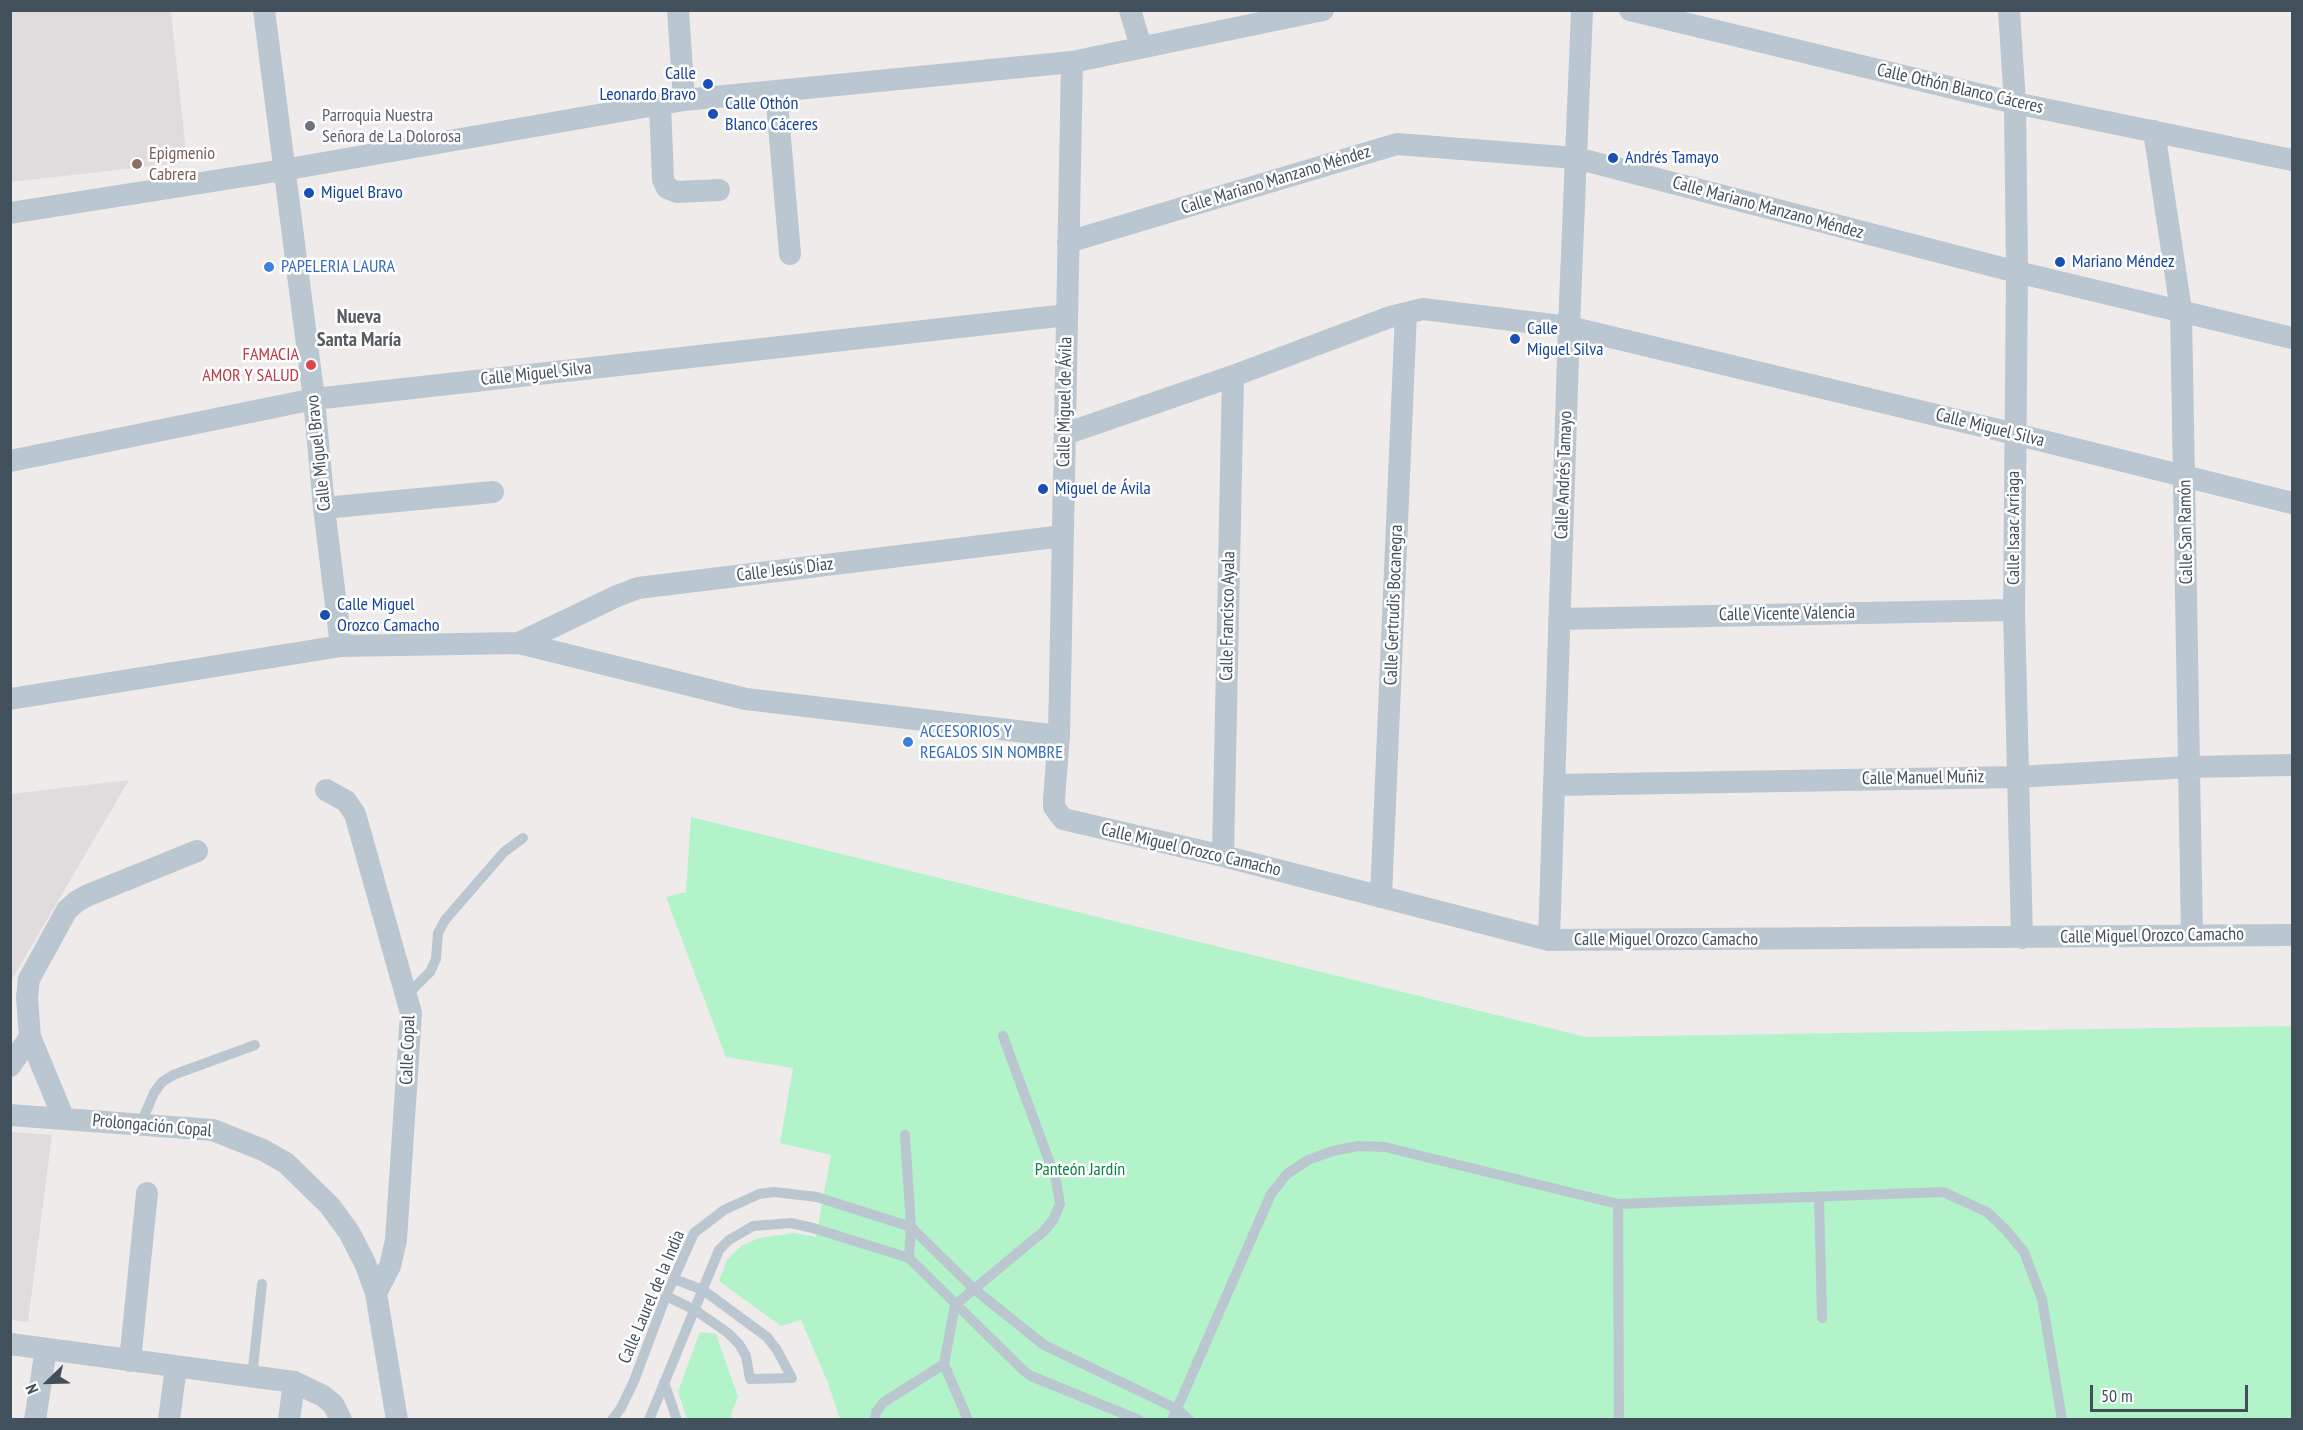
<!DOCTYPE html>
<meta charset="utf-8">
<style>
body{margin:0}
#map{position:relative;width:2303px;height:1430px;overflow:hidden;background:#efebeb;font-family:"PT Sans Narrow",sans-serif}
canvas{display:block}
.frame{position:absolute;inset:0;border:12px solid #42505b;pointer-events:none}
.north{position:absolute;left:18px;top:1352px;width:60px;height:60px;-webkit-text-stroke:4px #fff;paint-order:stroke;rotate:247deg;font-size:16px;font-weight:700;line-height:24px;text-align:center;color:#42505b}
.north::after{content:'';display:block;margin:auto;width:21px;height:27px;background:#42505b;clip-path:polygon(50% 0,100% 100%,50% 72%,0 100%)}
.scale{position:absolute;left:2090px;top:1385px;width:158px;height:27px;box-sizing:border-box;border:3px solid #42505b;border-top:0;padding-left:8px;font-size:18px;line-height:21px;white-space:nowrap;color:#42505b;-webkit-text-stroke:4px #fff;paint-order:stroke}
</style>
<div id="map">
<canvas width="2303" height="1430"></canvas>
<div class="frame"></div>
<div class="north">N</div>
<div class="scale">50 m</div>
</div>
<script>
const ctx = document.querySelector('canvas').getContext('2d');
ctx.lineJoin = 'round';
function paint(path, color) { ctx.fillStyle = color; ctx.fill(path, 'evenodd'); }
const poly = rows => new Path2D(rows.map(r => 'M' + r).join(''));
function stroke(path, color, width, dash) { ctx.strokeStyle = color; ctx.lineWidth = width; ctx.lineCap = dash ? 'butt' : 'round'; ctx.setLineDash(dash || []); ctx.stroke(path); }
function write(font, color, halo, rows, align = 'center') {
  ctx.font = font + ' "PT Sans Narrow",sans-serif'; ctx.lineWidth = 5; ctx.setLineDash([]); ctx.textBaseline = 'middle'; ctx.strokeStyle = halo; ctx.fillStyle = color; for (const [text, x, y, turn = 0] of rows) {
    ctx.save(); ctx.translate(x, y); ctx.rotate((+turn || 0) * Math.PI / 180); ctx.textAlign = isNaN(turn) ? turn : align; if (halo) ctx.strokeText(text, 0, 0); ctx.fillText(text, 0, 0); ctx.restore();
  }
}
const education = poly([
 [10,11,171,11,187,162,11,182],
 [129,780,11,981,11,794],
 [11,1132,52,1135,28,1322,11,1320]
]);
const green = poly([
 [691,817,1586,1037,2292,1026,2292,1419,840,1419,828,1383,801,1320,781,1326,719,1281,727,1260,741,1246,759,1238,794,1233,816,1237,831,1155,780,1143,793,1068,726,1057,666,897,686,892],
 [700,1332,716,1334,738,1397,731,1414,733,1419,687,1419,678,1392]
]);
const lane = poly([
 [407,995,430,972,436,959,438,933,445,920,504,852,523,838],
 [141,1123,154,1093,162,1082,173,1075,255,1045],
 [905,1135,911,1227,909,1258],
 [1819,1196,1822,1318],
 [1618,1204,1943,1192,1987,1212,2006,1230,2024,1252,2042,1299,2062,1420],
 [666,1296,695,1310,728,1333,739,1344,746,1356,750,1379,792,1378,777,1350,767,1337,703,1290,674,1279],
 [944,1364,968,1420],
 [252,1377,262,1284],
 [664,1382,677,1420],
 [612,1420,621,1408,634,1381,666,1296,694,1233,724,1210,759,1194,774,1192,817,1197,911,1227,974,1289,1044,1345,1177,1409,1189,1420],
 [649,1420,719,1250,729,1240,753,1226,791,1223,813,1228,909,1258,1023,1370,1031,1376,1139,1420],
 [875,1420,876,1412,884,1402,944,1364,955,1305,1044,1231,1053,1220,1060,1204,1056,1180,1003,1036],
 [1172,1420,1271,1194,1287,1174,1308,1160,1333,1151,1358,1146,1385,1147,1618,1204,1619,1420]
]);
const street = poly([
 [264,10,314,399,324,508,341,646],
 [678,10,684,100],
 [1130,10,1141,47],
 [1630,10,2015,103,2292,160],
 [2009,10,2015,103,2017,272,2014,610,2022,938],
 [1072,62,1059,736,1054,799,1054,807,1063,819,1223,856,1549,940,2292,935],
 [776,91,790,254],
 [660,104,663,179,667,188,677,192,719,190],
 [2154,131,2181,310,2192,936],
 [10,213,283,170,684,100,1072,62,1323,10],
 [1068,242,1397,144,1576,158,2017,272,2292,338],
 [1065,434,1233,376,1390,317,1423,309,1569,327,2015,434,2292,503],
 [10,461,314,399,1067,315],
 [324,508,493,492],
 [1559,619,2014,610],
 [519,643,617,596,638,588,1063,536],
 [10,699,341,646,519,643,746,699,1059,736],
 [1554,785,2018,777,2189,767,2292,765],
 [326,790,346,801,355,814,411,1013,396,1240,390,1266,376,1293],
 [1223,856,1233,376],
 [1381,897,1406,313],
 [1549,940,1569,327,1582,10],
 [10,1066,30,1037],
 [10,1115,213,1130,263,1150,286,1163,330,1206,349,1232,365,1263,376,1293,397,1420],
 [64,1119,30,1037,27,997,29,979,67,910,76,902,86,896,197,851],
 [10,1344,294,1382,323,1396,333,1404,341,1420],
 [130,1361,147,1193],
 [35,1420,46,1349],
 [169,1420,176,1367],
 [289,1420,294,1382]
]);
const markers = [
 [708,84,6,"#1a4fb4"],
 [713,114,6,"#1a4fb4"],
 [310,126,6,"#6b7280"],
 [1613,158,6,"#1a4fb4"],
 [137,164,6,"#8d6e63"],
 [309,193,6,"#1a4fb4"],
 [2060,262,6,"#1a4fb4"],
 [269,267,6,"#3f7fe0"],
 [1515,339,6,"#1a4fb4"],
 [311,365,6,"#e0444e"],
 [1043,489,6,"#1a4fb4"],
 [325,615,6,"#1a4fb4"],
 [908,742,6,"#3f7fe0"]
];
const transitNames = [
 ["Calle",696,74,"right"],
 ["Leonardo Bravo",696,95,"right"],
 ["Calle Othón",725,104],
 ["Blanco Cáceres",725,125],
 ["Andrés Tamayo",1625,158],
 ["Miguel Bravo",321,193],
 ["Mariano Méndez",2072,262],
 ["Calle",1527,329],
 ["Miguel Silva",1527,350],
 ["Miguel de Ávila",1055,489],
 ["Calle Miguel",337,605],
 ["Orozco Camacho",337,626]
];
const streetNames = [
 ["Calle Othón Blanco Cáceres",1960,89,13],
 ["Calle Mariano Manzano Méndez",1276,180,-17],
 ["Calle Mariano Manzano Méndez",1768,208,15],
 ["Calle Miguel Silva",536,374,-6],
 ["Calle Miguel de Ávila",1065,402,-89],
 ["Calle Miguel Silva",1990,428,14],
 ["Calle Miguel Bravo",319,453,-96],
 ["Calle Andrés Tamayo",1564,475,-88],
 ["Calle Isaac Arriaga",2014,528,-90],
 ["Calle San Ramón",2186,532,-91],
 ["Calle Jesús Díaz",785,570,-7],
 ["Calle Gertrudis Bocanegra",1394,605,-88],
 ["Calle Vicente Valencia",1787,614,-1],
 ["Calle Francisco Ayala",1228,616,-89],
 ["Calle Manuel Muñiz",1923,778,-1],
 ["Calle Miguel Orozco Camacho",1191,850,13],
 ["Calle Miguel Orozco Camacho",2152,936,-1],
 ["Calle Miguel Orozco Camacho",1666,940],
 ["Calle Copal",408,1050,-88],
 ["Prolongación Copal",152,1126,5],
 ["Calle Laurel de la India",652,1297,-67]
];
const worshipNames = [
 ["Parroquia Nuestra",322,116],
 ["Señora de La Dolorosa",322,137]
];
const educationNames = [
 ["Epigmenio",149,154],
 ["Cabrera",149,175]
];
const shopNames = [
 ["PAPELERIA LAURA",281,267],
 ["ACCESORIOS Y",920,732],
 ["REGALOS SIN NOMBRE",920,753]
];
const healthNames = [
 ["FAMACIA",299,355],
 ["AMOR Y SALUD",299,376]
];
const parkNames = [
 ["Panteón Jardín",1080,1170]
];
const neighbourhoodNames = [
 ["Nueva",359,317],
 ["Santa María",359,340]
];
paint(education, '#e0dcdd');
paint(green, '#b3f3c9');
stroke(lane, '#bac7d0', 10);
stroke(street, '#bac7d0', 22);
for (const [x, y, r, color] of markers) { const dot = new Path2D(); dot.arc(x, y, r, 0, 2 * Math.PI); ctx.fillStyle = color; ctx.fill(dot); stroke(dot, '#fff', 2); }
write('18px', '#164399', '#fff', transitNames, 'left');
write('18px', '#42505b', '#fff', streetNames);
write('18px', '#5b616d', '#fff', worshipNames, 'left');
write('18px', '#785e54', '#fff', educationNames, 'left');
write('18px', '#366cbe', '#fff', shopNames, 'left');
write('18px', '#be3a42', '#fff', healthNames, 'right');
write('18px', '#0d8243', '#fff', parkNames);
write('bold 20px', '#575c61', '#fff', neighbourhoodNames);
</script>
